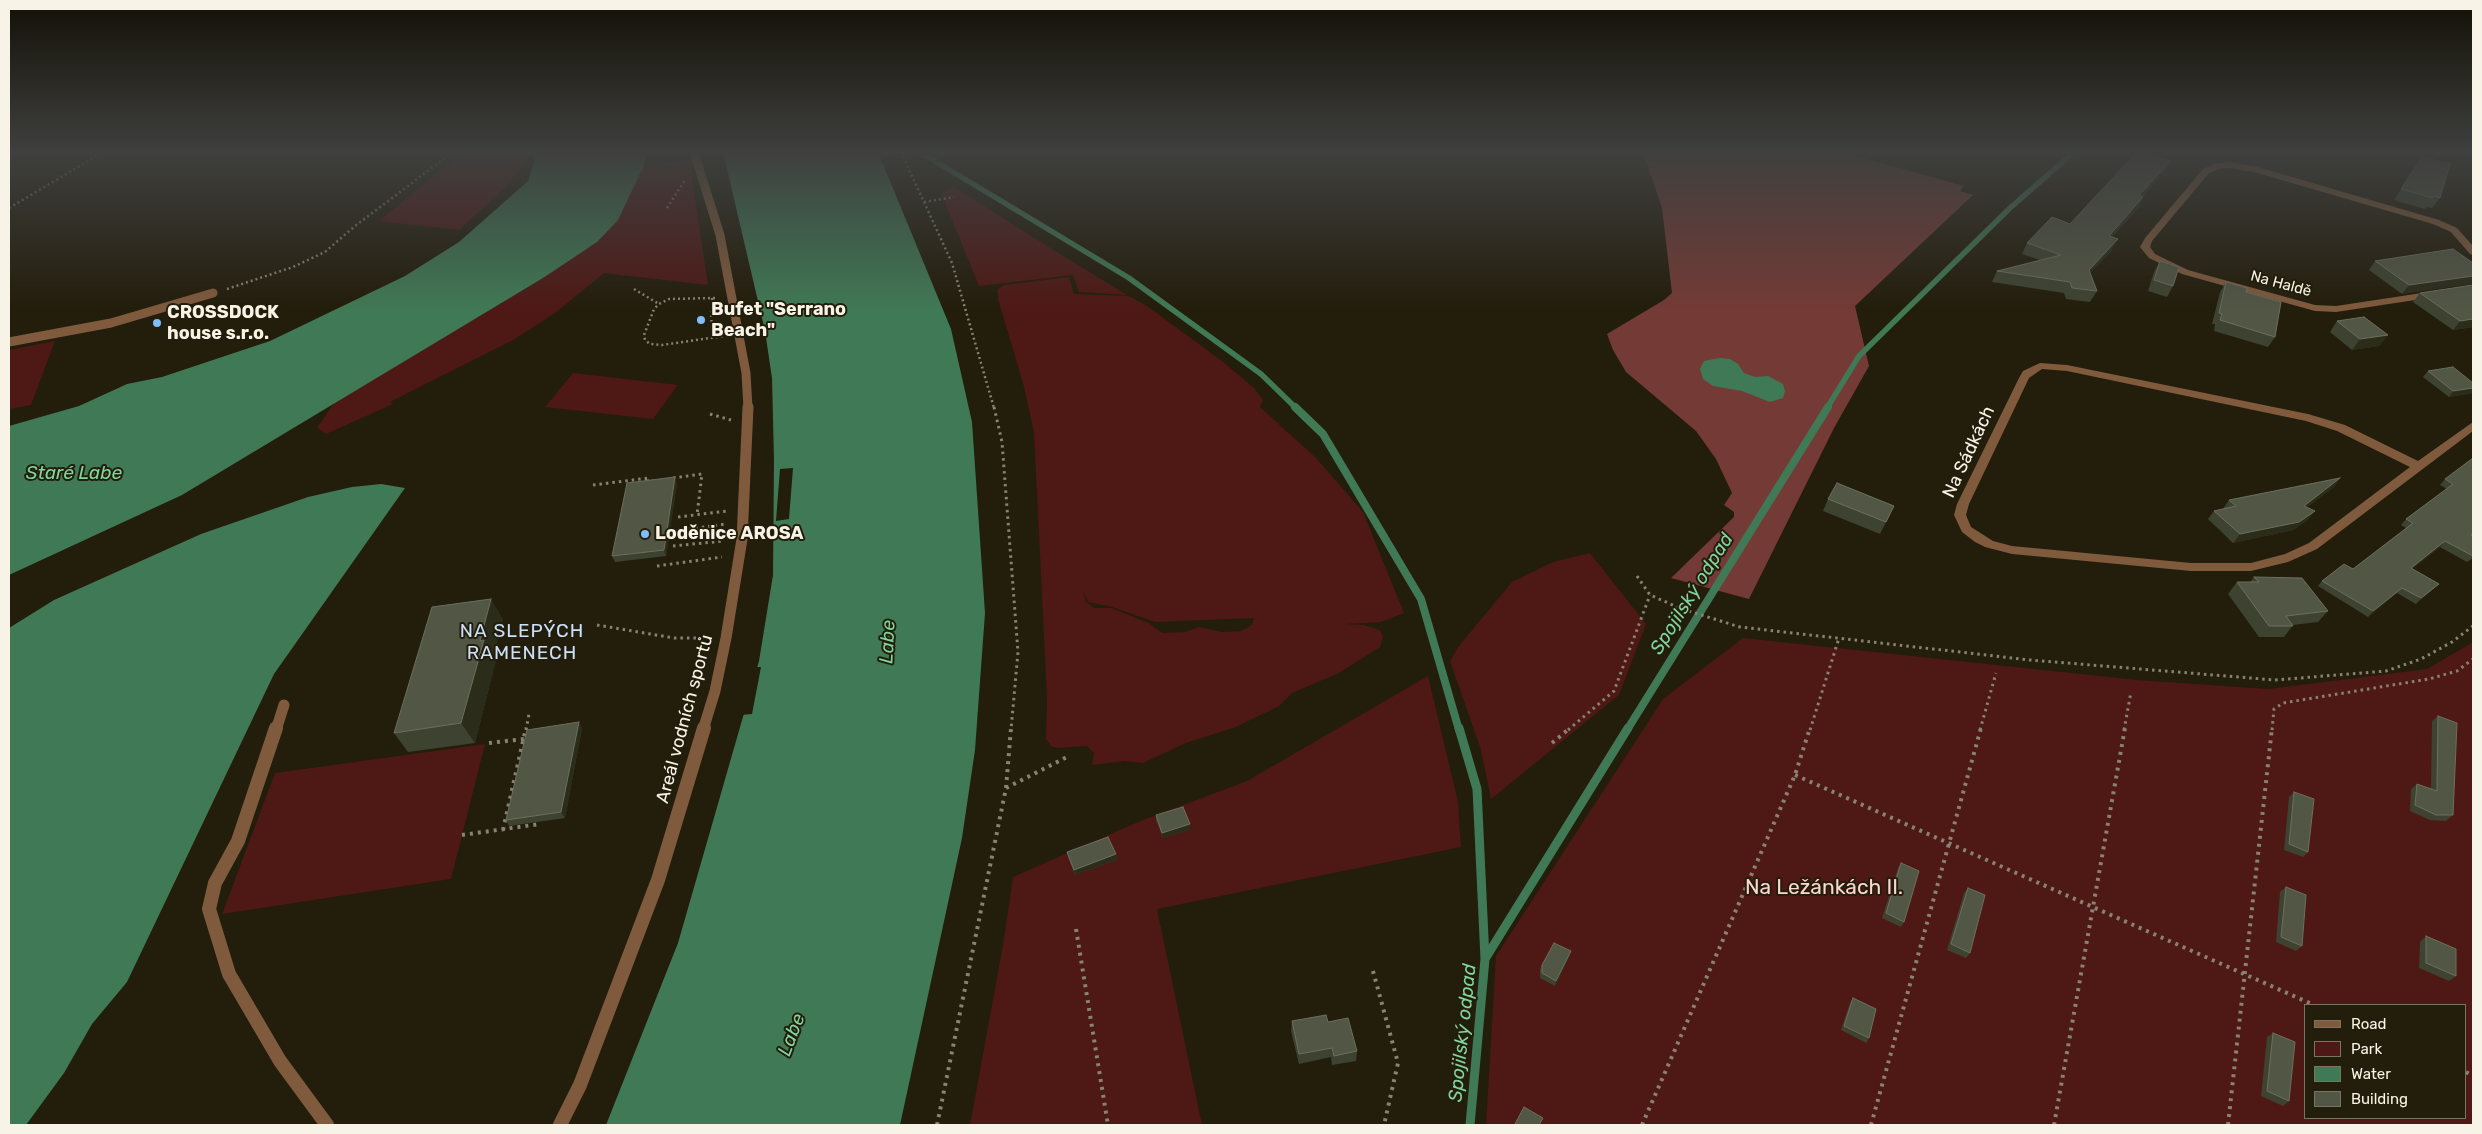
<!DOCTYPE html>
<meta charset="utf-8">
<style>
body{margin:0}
#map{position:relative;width:2482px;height:1134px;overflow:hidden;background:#231d0b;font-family:Rubik,sans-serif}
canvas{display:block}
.frame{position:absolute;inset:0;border:10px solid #f7f3e7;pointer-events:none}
.legend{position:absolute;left:2304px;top:1004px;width:162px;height:115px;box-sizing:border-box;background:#231d0b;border:1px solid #787363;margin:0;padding:6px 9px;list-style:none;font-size:15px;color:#f7f3e7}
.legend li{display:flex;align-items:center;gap:10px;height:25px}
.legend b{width:25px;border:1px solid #787363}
</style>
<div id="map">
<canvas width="2482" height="1134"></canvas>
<div class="frame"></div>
<ul class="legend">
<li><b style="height:6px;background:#7f5a3d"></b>Road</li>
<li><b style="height:14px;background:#4e1815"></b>Park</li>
<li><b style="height:14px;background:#407955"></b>Water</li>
<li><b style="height:14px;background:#525644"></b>Building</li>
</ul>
</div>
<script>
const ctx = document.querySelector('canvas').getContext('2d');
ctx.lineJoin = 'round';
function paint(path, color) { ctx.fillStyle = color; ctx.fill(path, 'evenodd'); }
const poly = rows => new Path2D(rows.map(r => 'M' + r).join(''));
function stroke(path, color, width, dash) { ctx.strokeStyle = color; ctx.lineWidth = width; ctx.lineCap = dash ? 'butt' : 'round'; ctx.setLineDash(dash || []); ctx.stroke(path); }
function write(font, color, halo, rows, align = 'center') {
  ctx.font = font + ' Rubik,sans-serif'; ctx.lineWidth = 4; ctx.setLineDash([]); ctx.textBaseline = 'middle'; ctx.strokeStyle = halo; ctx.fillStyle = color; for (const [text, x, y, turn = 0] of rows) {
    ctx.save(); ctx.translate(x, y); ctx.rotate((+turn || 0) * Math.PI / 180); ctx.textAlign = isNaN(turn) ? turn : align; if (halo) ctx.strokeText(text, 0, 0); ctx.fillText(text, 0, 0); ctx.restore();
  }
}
const green = poly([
 [463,152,531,152,511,182,459,230,379,221],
 [689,159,708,285,604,273,555,313,513,340,390,402,393,404,326,434,317,428,334,403,543,278,618,220,642,168],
 [954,187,1060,254,1127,295,1079,292,1073,275,979,286,941,193],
 [1069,277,1074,294,1129,296,1147,306,1222,361,1254,388,1263,400,1260,407,1316,458,1363,512,1404,613,1381,622,1345,624,1364,625,1380,630,1383,637,1380,647,1339,673,1292,693,1279,706,1236,727,1186,743,1143,763,1124,761,1092,765,1094,753,1087,746,1057,748,1051,746,1046,739,1047,698,1034,432,1023,383,998,299,998,289,1004,285],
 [1082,589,1088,602,1112,607,1155,622,1254,618,1252,625,1241,631,1222,632,1199,627,1185,632,1162,633,1149,623,1111,608,1094,608,1086,601],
 [55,341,31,405,9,409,9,350],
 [573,373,678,385,653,419,545,407],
 [1590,553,1646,624,1619,695,1491,799,1481,750,1450,661,1458,647,1512,582,1553,562],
 [1743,638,2137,680,2269,689,2427,669,2473,642,2473,1125,1486,1125,1496,956,1663,699],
 [2306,1005,2466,1005,2466,1118,2306,1118],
 [1428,676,1458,802,1461,847,1157,909,1202,1125,970,1125,1003,945,1013,877,1138,822,1247,781],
 [485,744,451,879,222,914,275,773]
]);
const forest = poly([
 [1643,152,1842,152,1964,186,1960,191,1973,195,1855,306,1869,366,1834,428,1749,599,1671,578,1734,517,1734,512,1724,505,1732,493,1716,459,1696,431,1626,372,1613,350,1607,334,1664,300,1672,293,1662,208]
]);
const water = poly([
 [537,152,646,152,644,165,618,220,597,242,543,278,182,495,9,575,9,426,79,406,127,384,162,377,270,341,405,276,459,242,528,181],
 [723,152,878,152,951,329,972,422,985,613,975,750,962,838,900,1125,606,1125,678,943,759,661,773,575,774,460,772,378,765,331],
 [1720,358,1730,359,1738,364,1744,373,1755,377,1768,376,1783,384,1785,391,1783,398,1770,402,1742,391,1713,386,1703,379,1700,369,1704,361],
 [381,484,405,488,274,674,127,982,92,1024,64,1073,26,1125,9,1125,9,628,54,600,201,534,308,497,352,487]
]);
const pier = poly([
 [793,468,789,519,776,521,780,469],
 [755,667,761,667,752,714,741,715]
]);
const streamFar2 = poly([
 [925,155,1129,278,1261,374,1296,408],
 [1827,408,1859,356,2010,208,2074,152]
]);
const streamFar1 = poly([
 [1295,407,1323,434,1421,599,1459,730],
 [1627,730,1828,407]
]);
const stream = poly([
 [1459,728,1477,789,1485,959],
 [1470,1125,1485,959,1628,728]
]);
const pathFar2 = poly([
 [901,152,952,263,994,408],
 [924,202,954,197],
 [9,208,103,152],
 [667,208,685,180],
 [227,289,293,267,325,252,355,226,453,152],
 [634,289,659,304],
 [712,298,714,312],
 [715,298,669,299,659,304,654,309,644,335,645,340,650,344,662,345,724,336],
 [712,327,711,312,717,311]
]);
const pathFar1 = poly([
 [994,407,1002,442,1018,652,1011,730],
 [710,414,731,420],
 [673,478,702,474,697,515],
 [593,485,649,478,648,481,651,480],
 [678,517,727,511],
 [676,531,726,524],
 [673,546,724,541],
 [657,566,722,557],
 [1637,576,1650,595,1682,609,1740,627,2030,660,2275,680,2386,671,2421,659,2452,642,2473,626],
 [597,625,674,638,708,638],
 [526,730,529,714],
 [1568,730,1614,691,1650,595],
 [1810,730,1839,638],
 [1980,730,1996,673],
 [2124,730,2131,692],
 [2272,730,2274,709,2283,703,2429,679,2457,671,2473,659]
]);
const path = poly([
 [489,743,524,739],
 [1552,743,1570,728],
 [1795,775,2314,1005],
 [1006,788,1067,757],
 [503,830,526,728],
 [462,835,540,824],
 [1076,929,1108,1125],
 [1373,971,1398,1063,1384,1125],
 [2466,1072,2473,1076],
 [937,1125,1006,788,1011,728],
 [1642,1125,1795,775,1810,728],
 [1871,1125,1981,728],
 [2054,1125,2125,728],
 [2228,1125,2272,728]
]);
const serviceFar2 = poly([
 [694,152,720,235,746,373,748,408],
 [9,342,111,323,213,293]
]);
const serviceFar1 = poly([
 [276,730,284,705],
 [703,730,715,691,726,638,742,539,748,407]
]);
const service = poly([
 [276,728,238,841,215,883,209,909,229,974,280,1061,327,1125],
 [560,1125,580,1085,658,880,704,728]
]);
const minor = poly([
 [2229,162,2258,167,2439,220,2457,228,2473,246,2473,255,2470,254,2451,232,2433,224,2254,172,2229,168,2219,169,2209,173,2152,241,2150,247,2155,254,2188,270,2315,305,2336,306,2435,291,2440,294,2435,297,2336,312,2315,311,2182,274,2149,258,2140,247,2145,238,2203,169,2214,164,2229,162],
 [2040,363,2067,365,2308,414,2345,425,2418,461,2473,422,2473,431,2317,549,2288,562,2251,571,2191,571,2012,554,1985,547,1975,542,1962,532,1954,515,1957,504,2019,378,2023,371,2040,363],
 [2042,369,2067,371,2306,421,2337,431,2410,467,2309,543,2285,554,2251,563,2191,563,2012,546,1993,541,1971,527,1966,515,1969,504,2029,378,2042,369]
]);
const wall = poly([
 [2145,156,2171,161,2165,172,2143,196,2143,197,2138,208,2112,237,2112,250,2090,273,2097,291,2090,302,2066,299,2064,293,1992,282,1997,271,2040,260,2022,254,2027,243,2070,224],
 [2415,167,2440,198,2432,208,2427,207,2425,209,2394,200],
 [2453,249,2402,294,2369,270,2375,261],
 [2160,261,2173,286,2167,297,2148,291,2154,272],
 [2226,282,2246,292,2275,337,2268,347,2214,331,2215,324,2212,324,2220,292],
 [2473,285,2473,327,2453,330,2413,302,2420,293],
 [2337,321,2388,335,2379,346,2352,350,2330,332],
 [2428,371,2473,383,2473,393,2449,397,2423,377],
 [2473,458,2473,534,2472,535,2473,558,2467,562,2440,547,2412,569,2439,584,2433,589,2416,604,2397,593,2368,617,2318,586,2322,581,2353,569,2406,528,2401,525,2406,519,2447,489,2440,485,2445,479],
 [2340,478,2334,487,2307,507,2308,520,2293,530,2233,543,2208,519,2214,511,2223,509,2229,500],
 [677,483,666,556,615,562,612,556],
 [1828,499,1894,506,1880,534,1823,511],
 [2254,577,2328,611,2318,622,2293,625,2284,637,2259,637,2228,594,2237,582,2250,582],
 [503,619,493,656,496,660,475,743,408,752,394,733],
 [2438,716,2453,815,2446,821,2430,820,2410,811,2411,789,2417,784,2431,789,2432,721],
 [582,728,565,818,509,826,506,820],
 [2294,792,2308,852,2303,857,2284,850,2289,797],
 [1156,815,1190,830,1163,838,1156,820],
 [1067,852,1116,854,1117,860,1075,875,1068,857],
 [1901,863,1904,922,1901,927,1882,918,1898,868],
 [2286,887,2302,946,2296,951,2276,942,2280,892],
 [1968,888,1970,953,1966,958,1947,950,1964,893],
 [2426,936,2456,976,2449,981,2419,968,2420,942],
 [1569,957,1555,986,1540,978,1540,970,1542,965],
 [1853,998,1869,1038,1866,1043,1841,1030,1850,1003],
 [1292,1021,1328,1022,1357,1051,1356,1061,1332,1065,1331,1057,1299,1064,1291,1031],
 [2273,1033,2289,1101,2283,1106,2261,1096,2267,1037]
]);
const shadedWall = poly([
 [2171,161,2165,172,2134,206,2139,195],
 [2143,197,2138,208,2103,246,2109,236],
 [2118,239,2112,250,2083,281,2089,270],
 [2473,276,2473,284,2402,294,2409,285],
 [2473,319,2473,327,2453,330,2460,321],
 [2388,335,2379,346,2352,350,2360,339],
 [2473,388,2473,393,2449,397,2453,391],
 [675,477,677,483,666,556,664,550],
 [2340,478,2334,487,2297,515,2304,506],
 [2315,511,2308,520,2293,530,2233,543,2240,534],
 [2445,541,2440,547,2406,574,2411,568],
 [2439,584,2433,589,2416,604,2421,598],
 [2402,588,2397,593,2368,617,2373,611],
 [491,599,503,619,493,656,496,660,475,743,461,723,480,641],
 [579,722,582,728,565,818,561,812],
 [1190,824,1190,830,1163,838,1162,833],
 [1116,854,1117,860,1075,875,1074,870],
 [1571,951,1569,957,1555,986,1556,981]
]);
const building = poly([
 [2136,153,2145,156,2147,154,2171,161,2139,195,2143,197,2109,236,2118,239,2089,270,2097,291,2072,288,2070,282,1997,271,2061,255,2027,243,2052,217,2070,224,2136,153],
 [2422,157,2450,164,2440,198,2434,196,2433,198,2401,189,2422,157],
 [2453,249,2473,263,2473,276,2409,285,2375,261,2453,249],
 [2160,261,2179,267,2173,286,2154,280,2160,261],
 [2226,282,2247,288,2246,292,2281,302,2275,337,2220,320,2222,314,2219,313,2226,282],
 [2473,285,2473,319,2460,321,2420,293,2473,285],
 [2364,317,2388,335,2360,339,2337,321,2364,317],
 [2453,367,2473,383,2473,388,2453,391,2428,371,2453,367],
 [2473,458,2473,533,2471,535,2473,536,2473,556,2445,541,2411,568,2439,584,2421,598,2402,588,2373,611,2322,581,2344,564,2353,569,2400,533,2413,523,2406,519,2453,484,2445,479,2473,458],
 [675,477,664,550,612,556,627,483,675,477],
 [2340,478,2304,506,2315,511,2299,522,2240,534,2214,511,2236,506,2229,500,2340,478],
 [1837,483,1894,506,1886,522,1828,499,1837,483],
 [2254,577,2302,578,2328,611,2286,616,2293,626,2269,626,2237,582,2259,582,2254,577],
 [491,599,480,641,484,640,461,723,394,733,432,607,491,599],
 [2438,716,2457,723,2453,815,2436,815,2415,805,2417,784,2437,791,2438,716],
 [579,722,561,812,506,820,527,730,579,722],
 [2294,792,2314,799,2308,852,2289,844,2294,792],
 [1183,807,1190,824,1162,833,1156,815,1183,807],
 [1108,837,1116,854,1074,870,1067,852,1108,837],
 [1901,863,1919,871,1904,922,1886,913,1901,863],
 [2286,887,2306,895,2302,946,2281,937,2286,887],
 [1968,888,1985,895,1970,953,1951,944,1968,888],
 [2426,936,2456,949,2456,976,2426,963,2426,936],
 [1554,943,1571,951,1556,981,1542,973,1542,965,1554,943],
 [1853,998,1876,1009,1869,1038,1844,1026,1853,998],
 [1326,1015,1328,1022,1348,1018,1357,1051,1334,1056,1332,1048,1299,1054,1292,1021,1326,1015],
 [2273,1033,2295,1042,2289,1101,2267,1091,2273,1033],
 [1524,1107,1543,1118,1539,1125,1517,1125,1515,1124,1524,1107]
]);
const markers = [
 [701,320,5,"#82bcfa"],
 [157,323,5,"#82bcfa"],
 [645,534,5,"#82bcfa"]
];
const farStreetnames = [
 ["Na Haldě",2281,284,15]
];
const poiNames = [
 ["Bufet \"Serrano",711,310],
 ["Beach\"",711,331],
 ["CROSSDOCK",167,313],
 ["house s.r.o.",167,334],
 ["Loděnice AROSA",655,534]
];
const streetNames = [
 ["Na Sádkách",1969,452,-65],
 ["Areál vodních sportů",685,719,-75]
];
const waterNames = [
 ["Staré Labe",74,474],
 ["Spojilský odpad",1692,594,-58],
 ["Labe",888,642,-87],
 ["Spojilský odpad",1463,1033,-84],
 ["Labe",792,1035,-69]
];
const neighbourhoodNames = [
 ["NA SLEPÝCH",522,632],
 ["RAMENECH",522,654]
];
const nearParknames = [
 ["Na Ležánkách II.",1824,888]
];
paint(green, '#4e1815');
paint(forest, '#743a35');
paint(water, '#407955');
paint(pier, '#231d0b');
stroke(streamFar2, '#407955', 5.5);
stroke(streamFar1, '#407955', 8);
stroke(stream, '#407955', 9);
stroke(pathFar2, '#878273', 2.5, [2, 3]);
stroke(pathFar1, '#878273', 3, [2.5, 4]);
stroke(path, '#878273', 4, [3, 5]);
stroke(serviceFar2, '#7f5a3d', 9);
stroke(serviceFar1, '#7f5a3d', 11);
stroke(service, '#7f5a3d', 14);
paint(minor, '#7f5a3d');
paint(wall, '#3e4331');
paint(shadedWall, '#2b2c19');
paint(building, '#525644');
stroke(building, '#6c6f5e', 1);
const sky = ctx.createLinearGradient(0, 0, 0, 311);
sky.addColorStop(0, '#131006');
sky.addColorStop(0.49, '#3f403f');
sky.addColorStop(1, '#3f403f00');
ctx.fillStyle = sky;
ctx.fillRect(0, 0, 2482, 311);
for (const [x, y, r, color] of markers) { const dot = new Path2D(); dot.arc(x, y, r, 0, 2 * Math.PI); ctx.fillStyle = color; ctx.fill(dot); stroke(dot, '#231d0b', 2); }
write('15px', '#f7f3e7', '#231d0b', farStreetnames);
write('bold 18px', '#f7f3e7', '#231d0b', poiNames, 'left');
write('18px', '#f7f3e7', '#231d0b', streetNames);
write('italic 19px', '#80d49d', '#231d0b', waterNames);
ctx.letterSpacing = '1px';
write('19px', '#cce1f9', '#231d0b', neighbourhoodNames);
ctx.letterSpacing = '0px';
write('21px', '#fdd6d1', '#231d0b', nearParknames);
</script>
